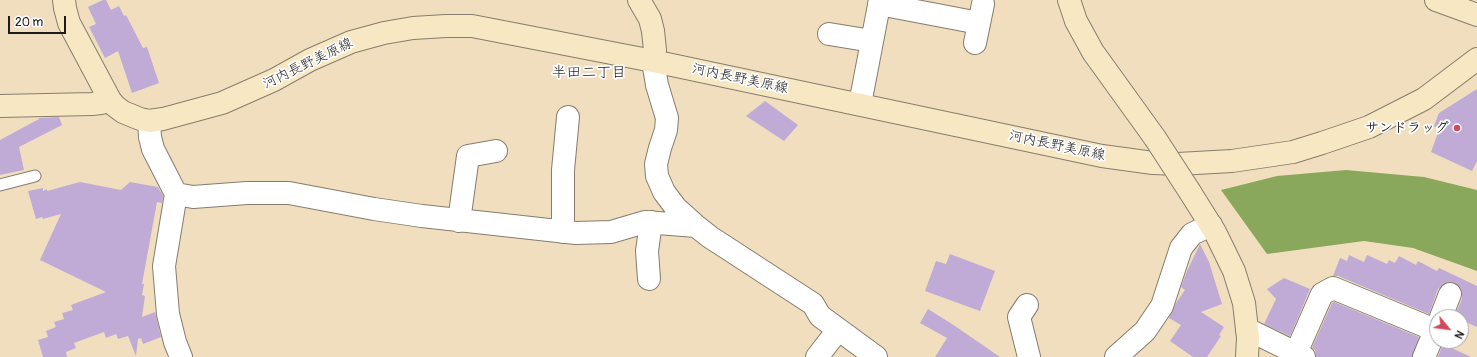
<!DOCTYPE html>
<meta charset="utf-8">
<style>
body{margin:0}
#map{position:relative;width:1477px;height:357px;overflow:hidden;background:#f1debf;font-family:Pangolin,sans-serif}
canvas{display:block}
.north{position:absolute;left:1429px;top:309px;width:40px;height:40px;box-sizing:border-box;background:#fff;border:1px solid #a4a4a4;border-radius:50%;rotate:119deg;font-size:11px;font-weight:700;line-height:16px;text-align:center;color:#1c1c1c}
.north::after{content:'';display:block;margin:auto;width:14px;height:18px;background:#d1495b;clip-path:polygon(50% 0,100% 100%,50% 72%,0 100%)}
.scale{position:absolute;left:8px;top:16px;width:58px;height:18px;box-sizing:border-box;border:2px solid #1c1c1c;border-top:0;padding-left:5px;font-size:12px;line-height:14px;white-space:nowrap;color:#1c1c1c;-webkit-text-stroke:3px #fff;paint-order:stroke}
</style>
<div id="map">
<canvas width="1477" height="357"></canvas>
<div class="north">N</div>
<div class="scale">20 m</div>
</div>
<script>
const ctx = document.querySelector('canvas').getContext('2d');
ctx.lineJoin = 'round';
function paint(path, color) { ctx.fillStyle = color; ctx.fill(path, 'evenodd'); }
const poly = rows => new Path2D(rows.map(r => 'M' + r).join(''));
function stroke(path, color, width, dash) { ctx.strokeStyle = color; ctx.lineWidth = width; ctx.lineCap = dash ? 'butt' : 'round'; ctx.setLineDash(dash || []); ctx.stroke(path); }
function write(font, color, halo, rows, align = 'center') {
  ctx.font = font + ' Pangolin,"Klee One",sans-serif'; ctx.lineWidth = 3.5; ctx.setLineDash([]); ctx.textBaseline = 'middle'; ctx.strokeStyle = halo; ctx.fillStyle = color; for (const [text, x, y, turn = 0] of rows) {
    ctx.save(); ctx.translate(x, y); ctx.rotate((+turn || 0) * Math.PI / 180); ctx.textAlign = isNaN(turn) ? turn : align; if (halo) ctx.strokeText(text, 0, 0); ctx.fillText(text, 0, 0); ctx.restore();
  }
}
const forest = poly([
 [1346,170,1424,177,1477,190,1477,271,1413,248,1364,241,1267,254,1221,190,1277,176]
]);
const building = poly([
 [103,0,106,0,111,10,119,6,124,16,126,15,143,48,147,47,159,83,132,93,118,51,105,58,89,27,96,24,88,7],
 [1477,89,1477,161,1472,171,1431,152,1439,130,1434,126,1439,113],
 [765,101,798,125,784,141,746,116],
 [59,117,62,125,19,147,24,170,0,175,0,140,39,119,39,118],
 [80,182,121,190,130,182,158,187,163,196,162,203,157,202,142,284,144,284,142,295,145,296,142,317,155,312,161,337,143,344,141,338,138,339,136,356,128,336,118,339,116,334,106,338,104,332,74,343,76,348,66,352,67,357,43,357,38,340,48,337,46,331,56,327,54,322,64,319,62,313,73,310,71,305,106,292,40,260,61,214,43,219,42,217,36,219,28,191,43,188,43,191,47,189,47,191],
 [1200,244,1209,262,1222,304,1201,312,1224,327,1219,335,1221,336,1207,357,1193,357,1170,341,1181,325,1169,318,1176,303,1185,290,1181,287,1187,271],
 [950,254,995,271,980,311,925,291,936,261,946,264],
 [1349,255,1364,262,1367,255,1387,264,1389,260,1395,263,1399,256,1416,265,1418,261,1437,271,1439,268,1477,286,1477,327,1461,320,1461,317,1454,317,1462,299,1462,293,1460,287,1455,283,1449,282,1442,285,1438,289,1429,314,1338,276,1333,276,1340,258,1347,261],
 [1284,278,1310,289,1290,336,1264,324,1276,299,1267,289],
 [1334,302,1419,337,1412,357,1316,357,1315,350,1312,348,1332,303],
 [928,309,955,326,1000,357,935,357,947,338,920,323],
 [1443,344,1471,357,1438,357]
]);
const lane = poly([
 [0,185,35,176]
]);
const street = poly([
 [879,4,979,23],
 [829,34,872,41],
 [975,43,983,4],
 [653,61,657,85,667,118,666,130,660,148,656,164,657,176,664,192,676,208,696,226,710,237,813,304,820,316,876,357],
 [860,104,880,0],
 [149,121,150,137,153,149,176,194,164,266,168,314,175,342,181,357],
 [176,194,193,197,247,193,289,193,374,209,422,216,576,233,611,232,645,222,696,226],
 [459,221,468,156,496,151],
 [563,232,563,170,568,117],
 [649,279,647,251,651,222],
 [1027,305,1019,317,1029,357],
 [1441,317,1450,294],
 [1247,329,1304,357],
 [1296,353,1322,294,1333,288,1435,330],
 [817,357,838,330],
 [1116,357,1145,331,1162,306,1181,248,1192,234,1211,225],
 [1424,357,1437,326]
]);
const secondary = poly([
 [64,0,65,8,69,23,110,100,115,106,123,112,140,119,149,121,163,119,222,103,274,80,310,60,351,42,384,33,413,28,446,26,472,26,653,61,1102,156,1153,163,1178,164,1232,161,1293,152,1322,143,1369,127,1424,99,1477,59],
 [639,0,650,19,653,31,655,50,653,61],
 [1069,0,1076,21,1093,52,1155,138],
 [1436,0,1477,15],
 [0,106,92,104,101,103,110,100],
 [1190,192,1215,232,1234,271,1244,303,1248,338,1247,357]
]);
const secondaryBridge = poly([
 [1155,138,1190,192]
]);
const markers = [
 [1457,128,4,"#d1495b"]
];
const streetNames = [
 ["河内長野美原線",308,64,-26],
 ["河内長野美原線",740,79,12],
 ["河内長野美原線",1057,146,12]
];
const poiNames = [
 ["サンドラッグ",1449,128]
];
const neighbourhoodNames = [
 ["半田二丁目",589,73]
];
paint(forest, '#8aa85b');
paint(building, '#bfabd5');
stroke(lane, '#867d6e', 13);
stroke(street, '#867d6e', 24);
stroke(secondary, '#867d6e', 24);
stroke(lane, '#fff', 11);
stroke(street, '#fff', 22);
stroke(secondary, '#f7e8c3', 22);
stroke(secondaryBridge, '#867d6e', 24, []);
stroke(secondaryBridge, '#f7e8c3', 22);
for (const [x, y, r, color] of markers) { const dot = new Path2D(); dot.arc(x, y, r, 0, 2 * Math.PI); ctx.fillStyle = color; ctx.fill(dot); stroke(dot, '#fff', 1.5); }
write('14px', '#1c1c1c', '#fff', streetNames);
write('bold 14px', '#1c1c1c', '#fff', poiNames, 'right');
write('15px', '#1c1c1c', '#fff', neighbourhoodNames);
</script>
